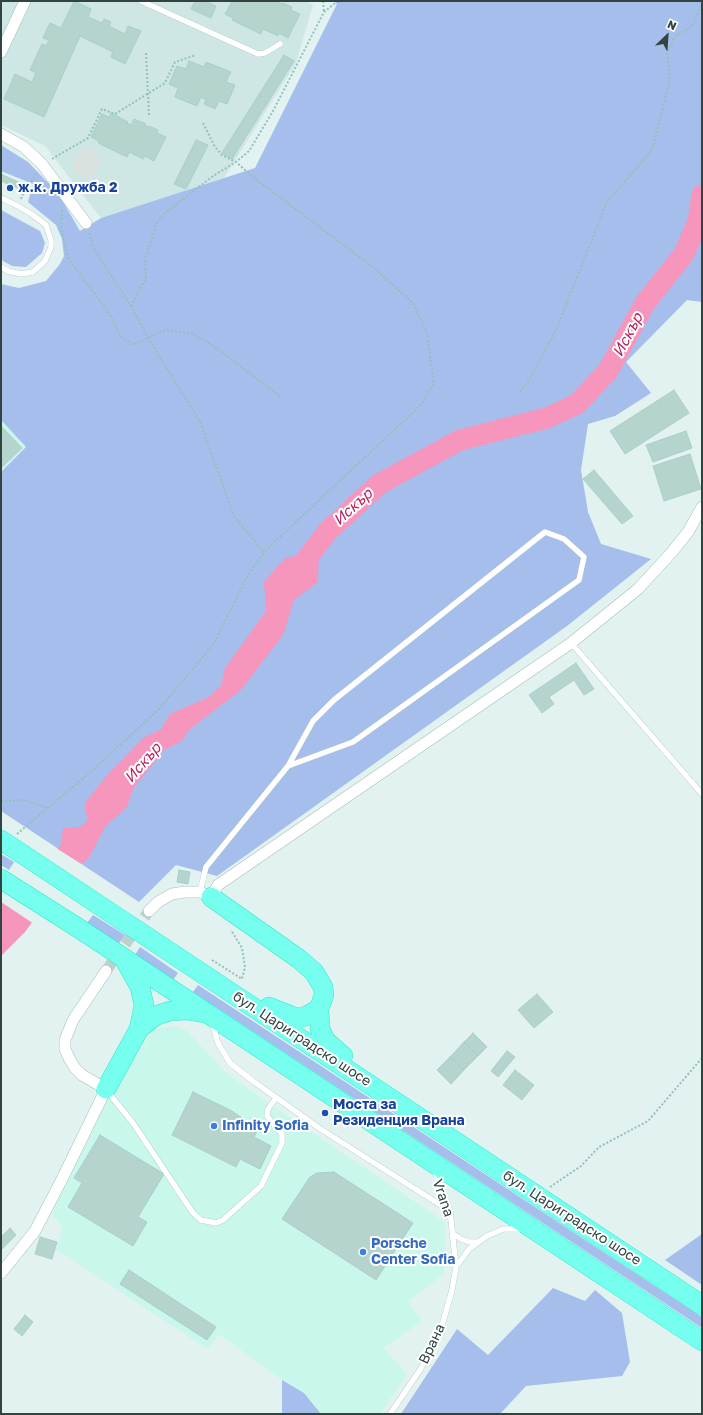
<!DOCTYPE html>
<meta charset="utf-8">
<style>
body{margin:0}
#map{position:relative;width:703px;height:1415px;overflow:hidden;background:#e1f2f0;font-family:"Golos Text",sans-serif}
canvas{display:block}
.frame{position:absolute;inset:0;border:2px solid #314440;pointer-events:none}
.north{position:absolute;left:647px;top:16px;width:40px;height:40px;-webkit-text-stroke:3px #fff;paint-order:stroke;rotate:25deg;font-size:11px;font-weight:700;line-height:16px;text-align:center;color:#314440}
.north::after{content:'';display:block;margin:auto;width:14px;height:18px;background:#314440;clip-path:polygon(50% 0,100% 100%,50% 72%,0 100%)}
</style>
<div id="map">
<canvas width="703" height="1415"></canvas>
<div class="frame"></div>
<div class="north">N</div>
</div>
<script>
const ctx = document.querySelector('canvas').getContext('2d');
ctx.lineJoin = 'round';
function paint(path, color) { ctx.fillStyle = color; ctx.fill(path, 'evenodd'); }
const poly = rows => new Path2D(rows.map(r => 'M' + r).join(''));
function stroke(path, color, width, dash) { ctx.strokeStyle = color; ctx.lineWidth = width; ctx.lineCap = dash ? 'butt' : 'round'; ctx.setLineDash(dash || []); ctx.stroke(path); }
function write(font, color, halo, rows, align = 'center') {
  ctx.font = font + ' "Golos Text",sans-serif'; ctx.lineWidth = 4; ctx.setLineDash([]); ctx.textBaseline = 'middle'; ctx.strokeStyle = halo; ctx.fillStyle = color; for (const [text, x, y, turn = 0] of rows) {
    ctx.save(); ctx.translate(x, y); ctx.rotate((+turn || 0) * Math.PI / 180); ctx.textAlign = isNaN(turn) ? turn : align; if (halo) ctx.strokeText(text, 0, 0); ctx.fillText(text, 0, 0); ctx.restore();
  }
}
const residential = poly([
 [1,1,306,1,313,5,296,63,224,178,101,218,45,146,1,125]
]);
const commercial = poly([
 [1,420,26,447,1,472],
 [173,1026,187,1031,226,1073,271,1105,445,1222,444,1274,408,1301,422,1321,383,1348,407,1374,380,1414,321,1414,304,1393,282,1380,219,1334,208,1349,57,1250,62,1227,52,1214,106,1103,154,1029]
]);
const green = poly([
 [333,1,702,1,702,302,687,300,626,362,651,393,615,416,588,424,581,470,588,512,601,544,651,559,567,626,217,876,176,865,139,902,1,811,1,472,26,447,1,420,1,284,19,288,46,281,60,264,64,256,62,239,56,225,28,202,33,184,1,171,1,145,28,162,58,193,80,231,101,218,255,168,337,4],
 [1,210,40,231,45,243,42,253,26,267,12,266,3,261,1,258],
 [1,854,14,862,9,870,1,865],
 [93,915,125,935,119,943,87,923],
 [140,947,178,973,173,980,135,955],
 [198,985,702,1317,702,1328,193,992],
 [702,1234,702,1285,665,1260],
 [553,1288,585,1301,595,1290,622,1313,630,1362,622,1376,526,1386,500,1414,401,1414,457,1329,488,1355],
 [282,1380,304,1393,321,1414,282,1414]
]);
const parking = poly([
 [83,146,103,157,91,180,71,169]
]);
const water = poly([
 [319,541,318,582,294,600,283,635,241,690,189,730,182,741,164,750,133,789,127,807,105,827,89,858,68,874,25,932,1,956,1,897,37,876,61,844,63,828,80,827,88,820,84,804,108,774,143,738,161,729,170,714,207,698,221,686,225,668,266,611,264,582,285,558,301,555]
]);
const pier = poly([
 [56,848,83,865,70,875,34,924,1,902,1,894,36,874]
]);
const river = poly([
 [302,565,327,532,379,484,460,440,547,418,577,404,608,371,645,303,684,254,698,221,702,195]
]);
const building = poly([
 [74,1,91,9,88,17,102,23,104,19,111,22,109,26,125,34,128,26,141,31,125,64,111,57,113,52,80,36,44,117,4,99,15,74,32,82,36,73,30,70,42,44,46,46,49,40,43,38,47,29,50,23,61,28,74,1],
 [195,1,205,1,216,6,211,18,191,9,195,1],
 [232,1,263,1,265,2,266,1,279,1,279,3,282,4,283,3,292,7,291,10,300,14,288,38,279,33,278,36,263,29,261,34,232,20,233,18,225,14,232,1],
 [284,55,294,61,232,159,222,153,284,55],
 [189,61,204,67,206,62,231,72,226,82,235,85,227,104,219,101,215,109,204,104,206,100,201,97,197,106,175,97,178,88,169,84,177,66,186,69,189,61],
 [111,113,128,122,127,123,131,125,134,119,146,124,145,126,148,127,149,126,158,130,157,133,166,137,154,161,145,156,143,159,129,152,127,157,98,143,99,141,91,137,102,114,109,117,111,113],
 [196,140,208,145,186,189,174,184,196,140],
 [1,174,25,185,22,190,1,181,1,174],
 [674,390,689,413,625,454,610,431,674,390],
 [1,426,22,448,1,468,1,426],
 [686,431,692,448,653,462,646,445,686,431],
 [690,454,701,489,664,501,653,466,690,454],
 [594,470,633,516,622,524,583,479,594,470],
 [576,663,594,689,584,695,574,680,549,697,554,704,542,713,529,695,576,663],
 [179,870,190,872,188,884,177,882,179,870],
 [537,994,553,1012,534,1028,518,1010,537,994],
 [473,1033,487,1047,478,1056,464,1042,473,1033],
 [464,1042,478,1056,464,1070,450,1057,464,1042],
 [507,1051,515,1057,498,1077,491,1071,507,1051],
 [450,1057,464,1070,451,1084,437,1070,450,1057],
 [515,1070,534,1085,522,1100,503,1085,515,1070],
 [193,1092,232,1111,248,1122,257,1131,254,1137,271,1146,260,1169,240,1159,236,1167,172,1135,193,1092],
 [100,1135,164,1174,138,1217,147,1222,133,1246,68,1207,82,1183,74,1178,100,1135],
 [334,1172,413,1223,376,1280,282,1219,310,1177,317,1173,334,1172],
 [10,1228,16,1235,1,1250,1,1237,10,1228],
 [40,1237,57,1242,52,1259,35,1254,40,1237],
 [129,1270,216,1327,207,1340,120,1284,129,1270],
 [25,1315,33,1322,22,1336,14,1329,25,1315]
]);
const minorTunnel = poly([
 [106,971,149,911]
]);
const path = poly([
 [323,1,324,12],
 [146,53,149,115],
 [203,123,215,147,222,155,236,162,253,177,374,268,413,303,427,333,434,383,422,404,264,552],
 [52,159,88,138,102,109,115,114,165,83,175,62,196,55],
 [21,199,23,194,36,174],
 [62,210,61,228,68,258,109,313,121,337,133,345,165,330,191,333,214,346,281,397],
 [131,306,146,278,145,259,157,223,164,214,213,176,236,162,249,151,273,111,324,12,338,1],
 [520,392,530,379,556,330,607,202,652,150,670,79,667,53,675,37,692,26,702,4],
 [1,801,24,800,47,808],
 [17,834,94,769,159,709,213,645,248,575,264,552,234,516,200,422,148,338,131,306,95,251,89,233],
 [212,960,242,979,245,967,242,948,231,930],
 [550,1187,581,1166,599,1147,648,1121,702,1058]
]);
const service = poly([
 [141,1,258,54,265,53,280,44],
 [1,198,18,206,33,215,46,225,51,240,51,247,45,261,33,272,21,274,8,271,1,267],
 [571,643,702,794],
 [200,892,206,867,288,766,313,721,334,700,545,532,564,539,584,557,579,580,353,742,288,766],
 [212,1022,218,1043,230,1063,253,1081,319,1128,450,1211],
 [107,1091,133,1123,193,1213,201,1220,216,1223,223,1220,261,1186,282,1143,282,1134,267,1116,268,1109,276,1098],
 [453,1234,461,1239,469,1242,478,1242],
 [456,1267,469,1249,487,1236,503,1229,523,1229],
 [390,1414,420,1370,434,1345,443,1322,452,1290,456,1267,450,1211,434,1170]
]);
const minor = poly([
 [1,52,25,1],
 [1,134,24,147,42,164,86,223],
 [149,911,158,902,172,894,185,892,200,892,211,897,218,885,571,643,638,589,672,552,688,532,702,507],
 [1,1273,35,1231,62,1179,106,1089,82,1075,75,1068,69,1058,65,1049,65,1040,73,1020,106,971]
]);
const trunk = poly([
 [1,840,702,1305],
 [1,879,83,931,702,1341],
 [211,897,299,959,314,972,323,987,324,995,319,1009,320,1029,326,1041,343,1056],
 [269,1007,292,1016,299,1018,306,1016,319,1009],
 [139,1029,155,1016,170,1011,187,1010,204,1013],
 [106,1089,139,1029,144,1005,140,987,126,962]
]);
const markers = [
 [10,188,4,"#1a4fb4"],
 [325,1113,4,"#1a4fb4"],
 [214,1126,4,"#3f7fe0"],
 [363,1252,4,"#3f7fe0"]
];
const transitNames = [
 ["ж.к. Дружба 2",18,188],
 ["Моста за",333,1105],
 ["Резиденция Врана",333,1121]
];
const streetNames = [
 ["бул. Цариградско шосе",302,1039,33],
 ["Vrana",443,1198,71],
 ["бул. Цариградско шосе",572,1218,33],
 ["Врана",432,1344,-65]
];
const shopNames = [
 ["Infinity Sofia",222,1126],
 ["Porsche",371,1244],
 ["Center Sofia",371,1260]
];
const waterNames = [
 ["Искър",628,335,-62],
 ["Искър",353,507,-42],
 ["Искър",143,763,-49]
];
paint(residential, '#cee7e4');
paint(commercial, '#c9f7ec');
paint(green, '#a5beeb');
paint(parking, '#dae2e0');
paint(water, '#f696bd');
paint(pier, '#e1f2f0');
stroke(river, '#f696bd', 21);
paint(building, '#b5d4ce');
stroke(building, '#a8d0c8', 1);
stroke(minorTunnel, '#becfcd', 11, [11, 5.5]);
stroke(service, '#a3beba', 6);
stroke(minor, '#a3beba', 12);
stroke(trunk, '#23eac6', 20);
stroke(path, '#93c1b9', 2, [2, 2]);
stroke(service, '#fff', 5.5);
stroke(minor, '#fff', 11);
stroke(trunk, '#76ffee', 19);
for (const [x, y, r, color] of markers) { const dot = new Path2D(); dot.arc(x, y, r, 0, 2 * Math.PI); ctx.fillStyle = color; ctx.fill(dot); stroke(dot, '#fff', 1.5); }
write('bold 14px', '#164399', '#fff', transitNames, 'left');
write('14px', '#314440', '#fff', streetNames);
write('bold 14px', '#366cbe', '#fff', shopNames, 'left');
write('italic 15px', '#b7235d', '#fff', waterNames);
</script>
